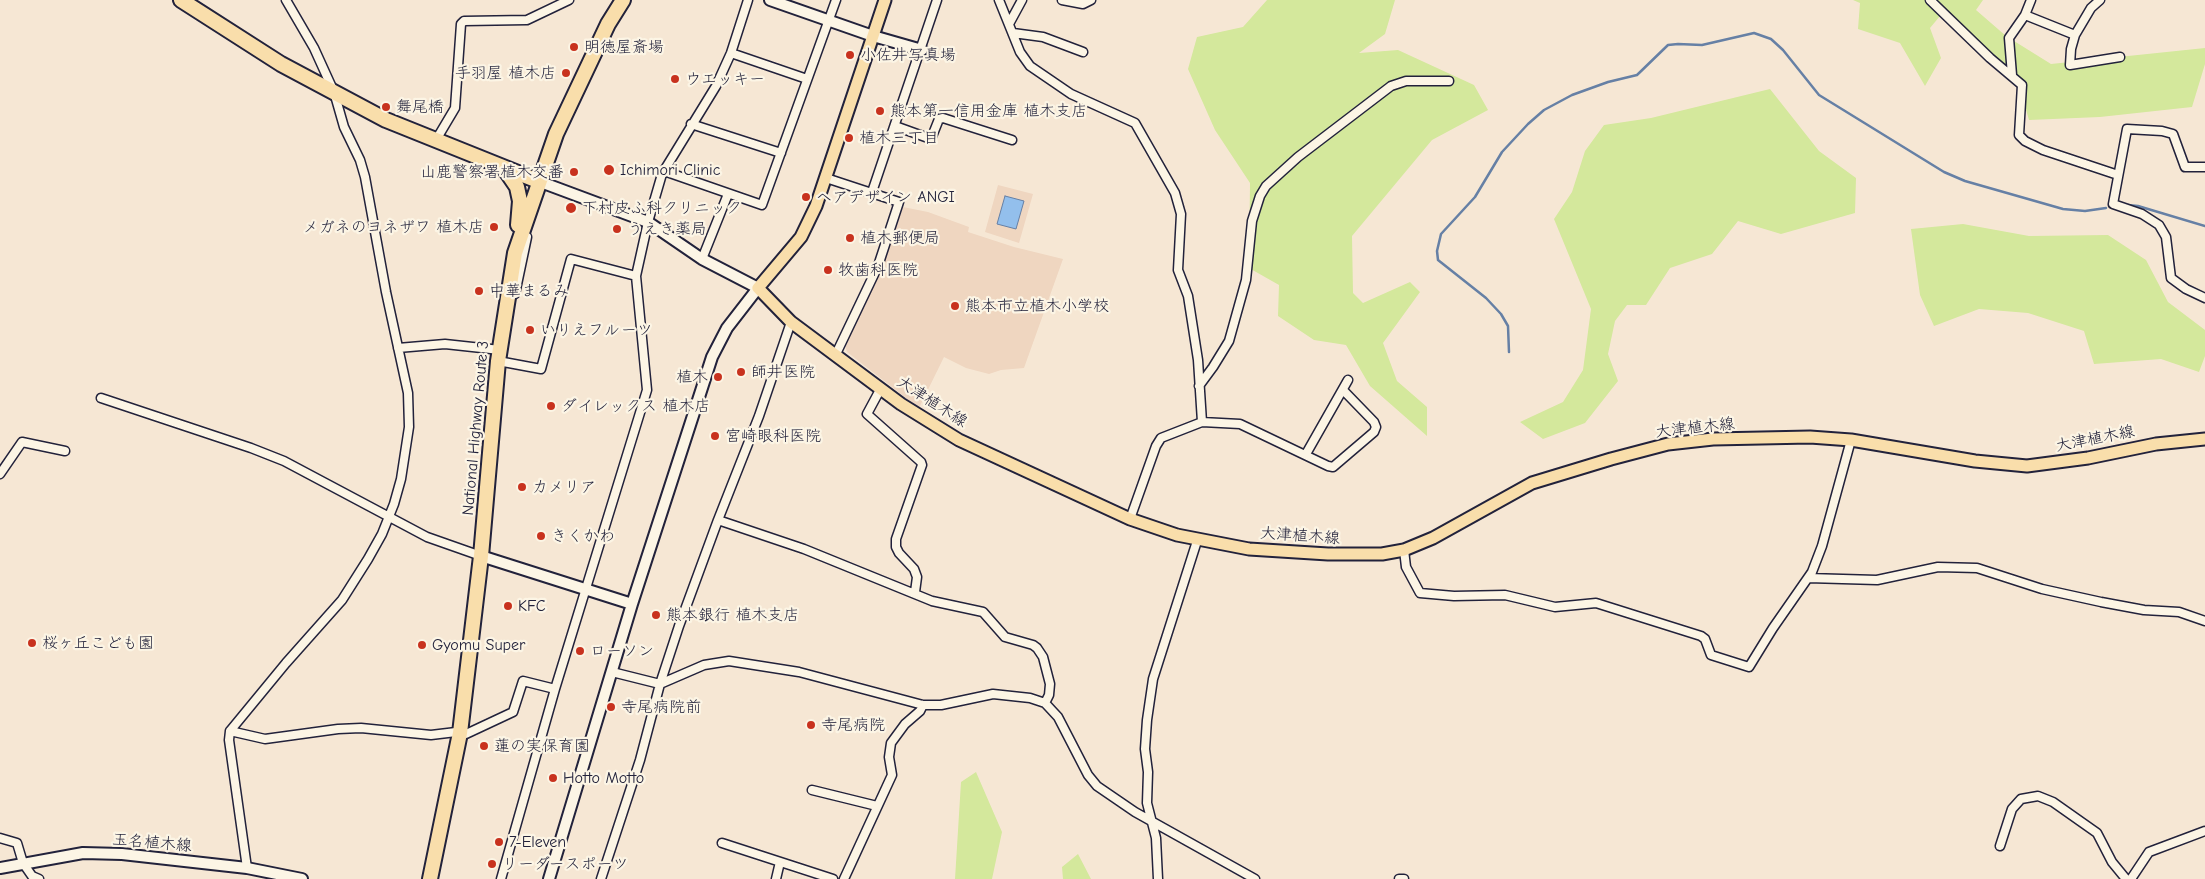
<!DOCTYPE html>
<meta charset="utf-8">
<style>
body{margin:0}
canvas{display:block;background:#f6e7d4}
</style>
<canvas width="2205" height="879"></canvas>
<script>
const ctx = document.querySelector('canvas').getContext('2d');
ctx.lineJoin = 'round';
function paint(path, color) { ctx.fillStyle = color; ctx.fill(path, 'evenodd'); }
const poly = rows => new Path2D(rows.map(r => 'M' + r).join(''));
function stroke(path, color, width, dash) { ctx.strokeStyle = color; ctx.lineWidth = width; ctx.lineCap = dash ? 'butt' : 'round'; ctx.setLineDash(dash || []); ctx.stroke(path); }
function write(font, color, halo, rows, align = 'center') {
  ctx.font = font + ' "Comic Neue","Klee One",sans-serif'; ctx.lineWidth = 4.5; ctx.setLineDash([]); ctx.textBaseline = 'middle'; ctx.strokeStyle = halo; ctx.fillStyle = color; for (const [text, x, y, turn = 0] of rows) {
    ctx.save(); ctx.translate(x, y); ctx.rotate((+turn || 0) * Math.PI / 180); ctx.textAlign = isNaN(turn) ? turn : align; if (halo) ctx.strokeText(text, 0, 0); ctx.fillText(text, 0, 0); ctx.restore();
  }
}
const built = poly([
 [998,185,1033,194,1019,243,985,232],
 [903,207,928,212,969,227,968,232,1014,247,1063,259,1024,368,1001,370,989,374,966,368,944,357,919,408,847,352,845,345,882,267]
]);
const green = poly([
 [1267,0,1395,0,1385,34,1359,53,1398,50,1474,85,1488,110,1432,140,1352,236,1353,293,1363,303,1410,282,1420,292,1383,343,1397,381,1427,407,1427,436,1370,386,1346,345,1314,340,1278,316,1279,285,1249,268,1250,183,1215,130,1188,69,1197,37,1243,27],
 [1853,0,1983,0,1976,10,2006,36,2051,64,2205,48,2205,64,2192,107,2100,117,2029,120,2019,85,1998,61,1940,16,1930,28,1941,58,1925,86,1900,43,1858,29,1860,3],
 [1770,89,1819,151,1856,178,1855,213,1781,234,1738,221,1712,254,1670,268,1646,305,1627,305,1615,321,1608,354,1618,381,1585,423,1543,439,1520,422,1563,402,1583,370,1591,309,1554,219,1572,192,1585,151,1604,125,1651,118],
 [1963,224,2029,236,2108,235,2146,260,2168,302,2205,330,2205,356,2199,372,2161,359,2094,364,2084,331,2028,313,1979,309,1934,326,1920,295,1911,229],
 [976,772,1002,832,992,879,955,879,961,782],
 [1078,854,1091,879,1063,879,1062,867]
]);
const water = poly([
 [1005,196,1024,201,1016,229,997,224,1005,196]
]);
const stream = poly([
 [2128,205,2138,206,2205,226],
 [1509,352,1508,326,1501,314,1486,298,1438,260,1437,251,1441,234,1475,197,1502,152,1528,124,1544,110,1572,95,1608,82,1637,75,1668,45,1678,44,1702,45,1754,33,1771,39,1783,50,1819,95,1944,172,1965,181,2063,209,2085,211,2106,208]
]);
const street = poly([
 [999,0,1020,52,1030,66,1071,94,1135,123,1175,193,1181,214,1178,270,1188,296,1198,360,1202,422,1161,438,1156,446,1130,519],
 [1062,0,1083,4,1091,0],
 [1930,0,1990,58,2022,85,2019,135,2025,141,2043,150,2118,175],
 [2025,15,2075,35,2071,49,2070,65,2120,57],
 [1009,24,1022,0],
 [1013,33,1043,37,1083,52],
 [2075,35,2091,8,2100,0],
 [731,53,807,79],
 [2012,75,2009,38,2025,15,2031,0],
 [691,124,781,153],
 [895,126,931,139,939,119,943,118,1012,140],
 [436,140,455,108,461,24,464,21,527,20,569,0],
 [2205,167,2185,167,2173,134,2162,131,2127,129,2113,204,2142,214,2159,225,2166,237,2171,278,2186,289,2205,298],
 [664,171,762,205,836,0],
 [826,178,899,202,878,266,836,354],
 [872,192,937,0],
 [702,259,728,194],
 [515,294,527,237],
 [398,348,445,344,500,350],
 [498,361,541,369,571,259,636,276],
 [1199,386,1213,367,1229,341,1246,280,1252,221,1260,196,1266,186,1298,157,1391,86,1406,81,1449,81],
 [881,388,867,414,921,462,922,465,896,539,896,547,899,553,914,569,917,577,915,592],
 [101,398,251,448,284,461,427,537,481,556],
 [1202,422,1240,424,1328,466,1333,467,1374,432,1376,427,1374,422,1343,390],
 [1306,454,1348,380],
 [0,474,22,442,65,451],
 [718,520,804,549,932,601,983,612,1005,637,1033,645,1037,648,1043,657,1050,684,1049,695,1045,703],
 [1404,550,1406,567,1420,593,1454,596,1505,595,1555,607,1596,603,1701,636,1705,639,1711,655,1749,667,1773,628,1812,572,1822,546,1851,440],
 [1808,578,1877,580,1938,567,1977,568,2042,589,2101,602,2144,610,2179,612,2205,621],
 [612,672,660,684,704,665,729,661,799,672,923,705,941,705,993,694,1030,698,1045,703,1058,717,1088,775,1097,786,1135,812,1255,879],
 [230,731,265,739,338,729,361,728,431,735,456,732,466,734,513,712,523,681,555,689],
 [812,790,877,806],
 [0,838,17,843,23,863,32,876,39,879],
 [722,843,833,879],
 [2000,846,2012,809,2021,799,2038,796,2053,802,2097,833,2112,862,2126,879],
 [247,868,229,740,230,731,286,663,342,600,368,559,382,534,394,504,401,479,409,427,408,393,386,292,365,177,360,160,344,127,334,92,314,48,286,0],
 [501,879,555,689,647,390,636,276,648,222,662,174,716,86,731,53,748,0],
 [601,879,640,760,660,684,679,626,718,520,759,416,791,322],
 [776,879,780,862],
 [844,879,892,775,889,757,891,743,905,724,920,711,923,705],
 [1158,879,1156,838,1147,803,1148,772,1145,749,1147,720,1153,679,1197,541,1195,539],
 [1399,879,1404,879],
 [2131,879,2149,852,2205,831]
]);
const secondary = poly([
 [770,0,873,36,922,50],
 [538,181,648,222,702,259,758,288,727,328,712,357,632,604,549,879],
 [481,556,632,604],
 [0,868,83,853,122,854,247,868,302,879]
]);
const primary = poly([
 [885,0,816,206,801,237,758,288,791,322,901,404,959,440,1130,519,1177,535,1249,549,1328,554,1382,554,1404,550,1433,538,1532,483,1611,459,1668,444,1713,439,1810,437,1851,440,1975,461,2027,466,2088,458,2156,444,2205,439]
]);
const highway = poly([
 [181,0,281,64,386,120,538,181],
 [504,168,517,187,520,201,518,225],
 [430,879,460,733,481,556,498,361,515,253,556,134,608,24,623,0]
]);
const markers = [
 [574,47,5,"#c8321e"],
 [850,55,5,"#c8321e"],
 [566,73,5,"#c8321e"],
 [675,79,5,"#c8321e"],
 [386,107,5,"#c8321e"],
 [880,111,5,"#c8321e"],
 [849,138,5,"#c8321e"],
 [609,170,6,"#c8321e"],
 [574,172,5,"#c8321e"],
 [806,197,5,"#c8321e"],
 [571,208,6,"#c8321e"],
 [494,227,5,"#c8321e"],
 [617,229,5,"#c8321e"],
 [850,238,5,"#c8321e"],
 [828,270,5,"#c8321e"],
 [479,291,5,"#c8321e"],
 [955,306,5,"#c8321e"],
 [530,330,5,"#c8321e"],
 [741,372,5,"#c8321e"],
 [718,377,5,"#c8321e"],
 [551,406,5,"#c8321e"],
 [715,436,5,"#c8321e"],
 [522,487,5,"#c8321e"],
 [541,536,5,"#c8321e"],
 [508,606,5,"#c8321e"],
 [656,615,5,"#c8321e"],
 [32,643,5,"#c8321e"],
 [422,645,5,"#c8321e"],
 [580,651,5,"#c8321e"],
 [611,707,5,"#c8321e"],
 [811,725,5,"#c8321e"],
 [484,746,5,"#c8321e"],
 [553,778,5,"#c8321e"],
 [499,842,5,"#c8321e"],
 [492,864,5,"#c8321e"]
];
const poiNames = [
 ["明徳屋斎場",584,47],
 ["小佐井写真場",860,55],
 ["手羽屋 植木店",556,73,"right"],
 ["ウエッキー",685,79],
 ["舞尾橋",396,107],
 ["熊本第一信用金庫 植木支店",890,111],
 ["植木三丁目",859,138],
 ["Ichimori Clinic",620,170],
 ["山鹿警察署植木交番",564,172,"right"],
 ["ヘアデザイン ANGI",816,197],
 ["下村皮ふ科クリニック",582,208],
 ["メガネのヨネザワ 植木店",484,227,"right"],
 ["うえき薬局",627,229],
 ["植木郵便局",860,238],
 ["牧歯科医院",838,270],
 ["中華まるみ",489,291],
 ["熊本市立植木小学校",965,306],
 ["いりえフルーツ",540,330],
 ["師井医院",751,372],
 ["植木",708,377,"right"],
 ["ダイレックス 植木店",561,406],
 ["宮崎眼科医院",725,436],
 ["カメリア",532,487],
 ["きくかわ",551,536],
 ["KFC",518,606],
 ["熊本銀行 植木支店",666,615],
 ["桜ヶ丘こども園",42,643],
 ["Gyomu Super",432,645],
 ["ローソン",590,651],
 ["寺尾病院前",621,707],
 ["寺尾病院",821,725],
 ["蓮の実保育園",494,746],
 ["Hotto Motto",563,778],
 ["7-Eleven",509,842],
 ["リーダースポーツ",502,864]
];
const streetNames = [
 ["大津植木線",932,402,33],
 ["National Highway Route 3",476,428,-85],
 ["大津植木線",1695,428,-6],
 ["大津植木線",2095,439,-11],
 ["大津植木線",1300,536,4],
 ["玉名植木線",152,843,5]
];
paint(built, '#efd6c0');
paint(green, '#d4e89c');
paint(water, '#93bfec');
stroke(water, '#6680a5', 1);
stroke(stream, '#6680a5', 2.5);
stroke(street, '#22223b', 11);
stroke(secondary, '#22223b', 14);
stroke(primary, '#22223b', 15);
stroke(highway, '#22223b', 18);
stroke(street, '#fcf5e5', 8);
stroke(secondary, '#fcf5e5', 10);
stroke(primary, '#f9deab', 11);
stroke(highway, '#f9deab', 14);
for (const [x, y, r, color] of markers) { const dot = new Path2D(); dot.arc(x, y, r, 0, 2 * Math.PI); ctx.fillStyle = color; ctx.fill(dot); stroke(dot, '#fcf5e5', 2); }
write('16px', '#22223b', '#fcf5e5', poiNames, 'left');
write('16px', '#22223b', '#fcf5e5', streetNames);
</script>
